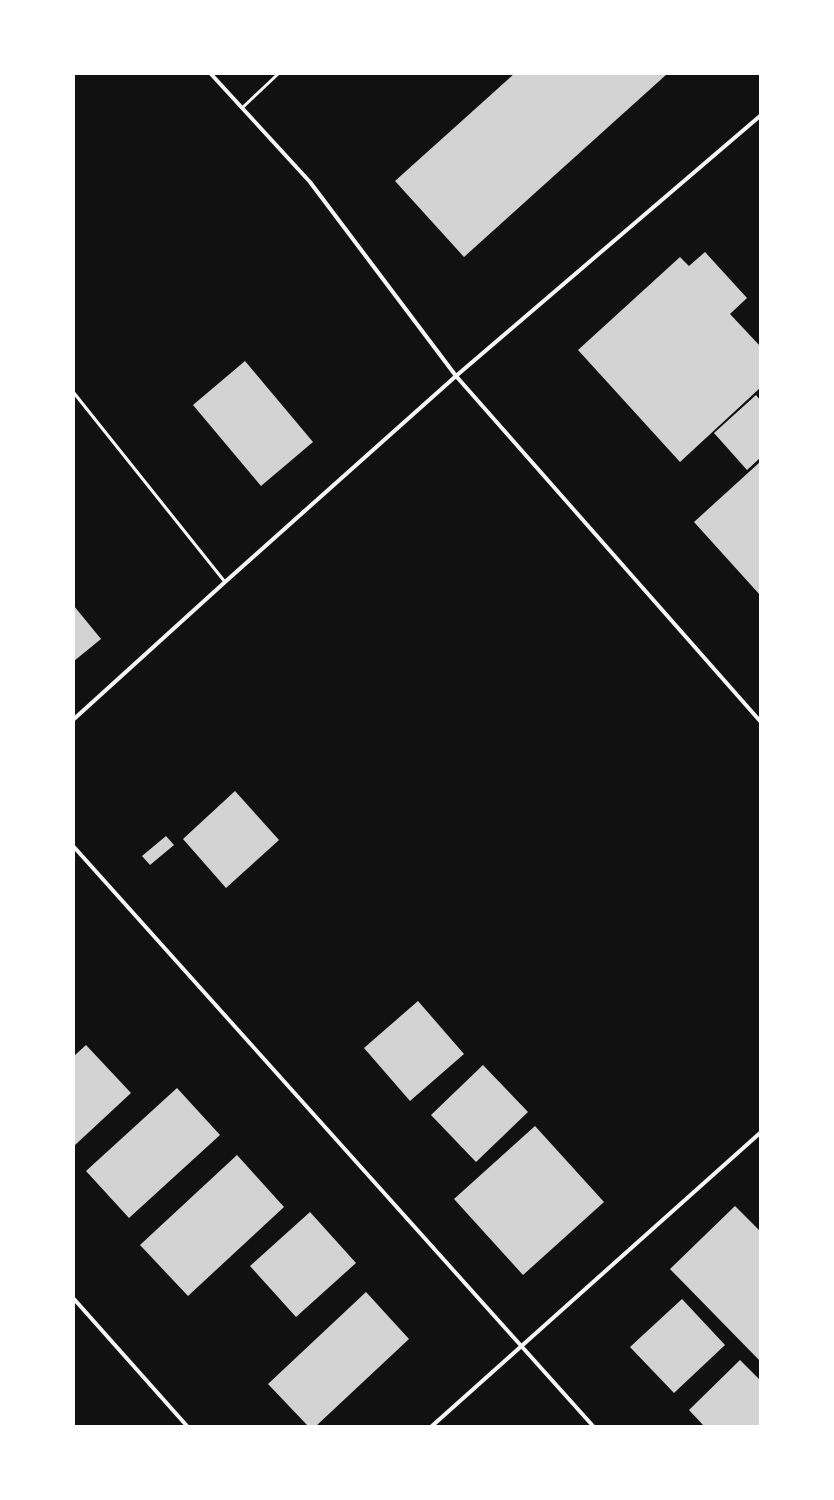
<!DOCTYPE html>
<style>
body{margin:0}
#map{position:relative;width:834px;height:1500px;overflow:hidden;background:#111;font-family:Signika,sans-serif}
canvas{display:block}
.frame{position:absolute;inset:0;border:75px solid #fff;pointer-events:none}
</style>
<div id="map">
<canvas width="834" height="1500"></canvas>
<div class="frame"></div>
</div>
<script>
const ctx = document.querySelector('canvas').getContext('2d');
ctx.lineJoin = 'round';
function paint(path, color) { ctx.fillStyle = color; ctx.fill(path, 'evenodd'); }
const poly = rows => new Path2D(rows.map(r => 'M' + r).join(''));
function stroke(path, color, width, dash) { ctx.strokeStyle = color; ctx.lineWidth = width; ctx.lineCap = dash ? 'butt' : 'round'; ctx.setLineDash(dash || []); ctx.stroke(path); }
const building = poly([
 [514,74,667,74,464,257,395,181],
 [705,252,747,298,730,314,760,346,760,388,680,462,578,350,680,257,689,266],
 [245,361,313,442,261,486,193,405],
 [756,395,760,400,760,458,747,470,714,433],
 [760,462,760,595,694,522],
 [74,606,101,639,74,661],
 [235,791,279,840,226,888,183,839],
 [166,836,174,845,150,865,142,856],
 [418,1001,464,1054,410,1101,364,1048],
 [86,1045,131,1093,74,1146,74,1056],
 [483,1065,528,1112,476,1162,431,1115],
 [177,1088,220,1135,129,1218,86,1171],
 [535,1126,604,1202,523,1275,454,1199],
 [237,1155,284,1207,188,1296,140,1245],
 [735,1206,760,1231,760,1361,670,1269],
 [310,1212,356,1263,296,1317,250,1266],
 [366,1292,409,1339,316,1426,308,1426,268,1384],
 [682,1299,725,1345,674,1393,630,1347],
 [740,1360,760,1380,760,1426,704,1426,689,1410]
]);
const service = poly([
 [242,108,278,74],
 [74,393,225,582]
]);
const minor = poly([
 [211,74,310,182,456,376,760,721],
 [74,719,225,582,456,376,760,116],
 [74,847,593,1426],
 [74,1299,187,1426],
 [432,1426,760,1133]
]);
paint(building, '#d3d3d3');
stroke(service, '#f5f5f5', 3);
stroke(minor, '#f5f5f5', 4);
</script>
